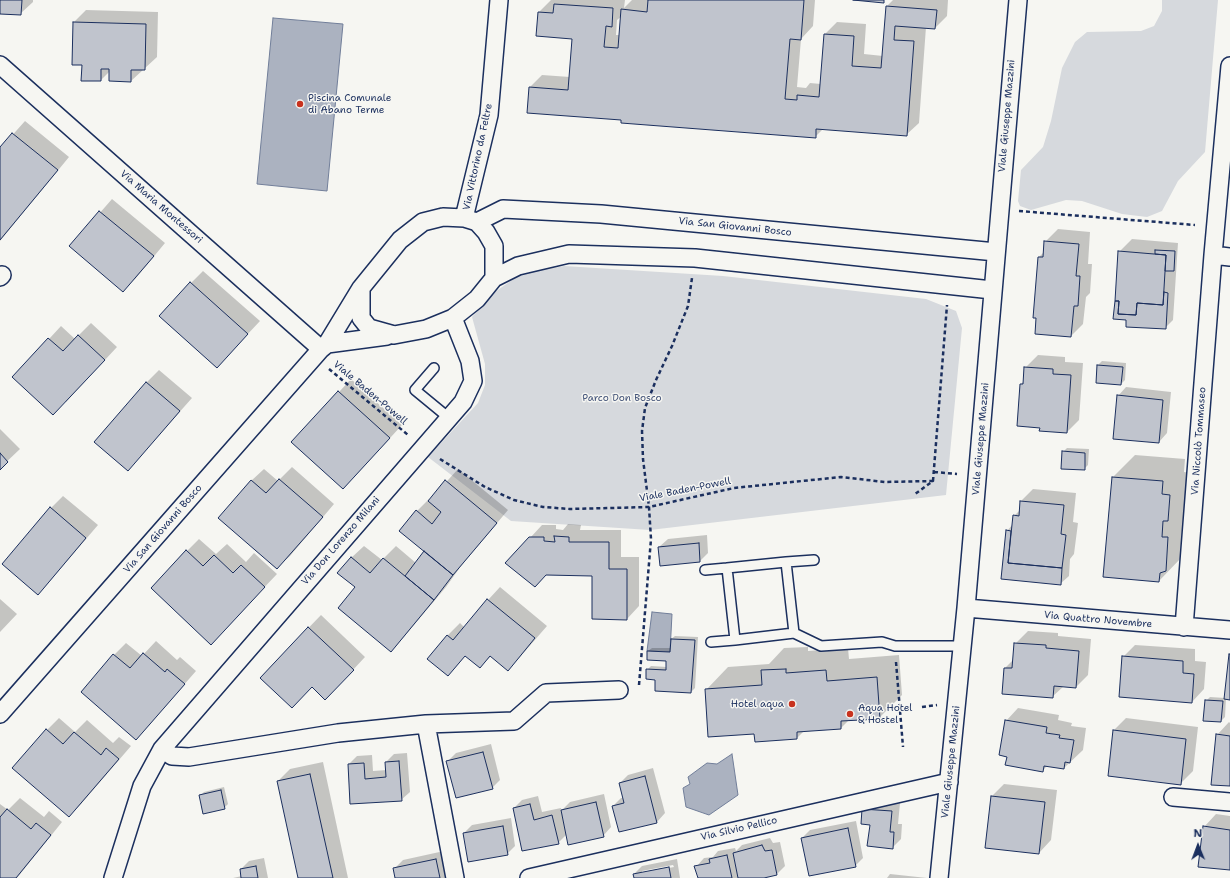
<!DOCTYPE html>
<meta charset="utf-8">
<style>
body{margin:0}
#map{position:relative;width:1230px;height:878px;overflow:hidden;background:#f6f6f2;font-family:"Shantell Sans",sans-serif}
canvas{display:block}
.north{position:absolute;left:1178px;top:826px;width:40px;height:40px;-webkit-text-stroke:3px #f6f6f2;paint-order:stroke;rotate:359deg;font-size:11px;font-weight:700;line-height:16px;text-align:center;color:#1b2f5e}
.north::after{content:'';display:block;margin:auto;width:14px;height:18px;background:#1b2f5e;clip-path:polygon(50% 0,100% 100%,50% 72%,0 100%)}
</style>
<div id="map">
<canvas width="1230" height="878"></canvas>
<div class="north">N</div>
</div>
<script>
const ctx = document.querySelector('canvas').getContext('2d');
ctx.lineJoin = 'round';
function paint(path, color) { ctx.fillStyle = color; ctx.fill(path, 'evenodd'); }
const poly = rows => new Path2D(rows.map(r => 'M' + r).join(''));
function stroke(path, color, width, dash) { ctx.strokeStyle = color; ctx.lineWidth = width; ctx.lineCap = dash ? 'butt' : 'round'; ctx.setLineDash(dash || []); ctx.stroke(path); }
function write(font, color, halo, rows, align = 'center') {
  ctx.font = font + ' "Shantell Sans",sans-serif'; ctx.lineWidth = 3; ctx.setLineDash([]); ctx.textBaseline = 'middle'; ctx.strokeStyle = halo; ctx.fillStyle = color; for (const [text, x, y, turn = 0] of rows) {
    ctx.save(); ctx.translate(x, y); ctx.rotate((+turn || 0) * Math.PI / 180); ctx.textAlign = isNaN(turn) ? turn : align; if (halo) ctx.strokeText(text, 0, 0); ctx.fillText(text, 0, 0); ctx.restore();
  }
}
const green = poly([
 [1162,0,1218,0,1205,152,1178,181,1162,211,1147,217,1122,214,1082,201,1066,200,1031,210,1020,206,1018,201,1021,170,1043,147,1051,121,1062,68,1075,42,1087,32,1141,31,1154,26,1162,11],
 [564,266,723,276,926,299,956,311,962,328,946,495,650,530,511,521,428,457,478,403,485,385,485,364,472,317,495,292,522,273]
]);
const water = poly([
 [273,18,343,24,327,191,257,184,273,18],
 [652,612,672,614,670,652,647,651,652,612],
 [732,754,738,795,709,815,686,807,683,788,690,784,688,777,707,763,717,764,732,754]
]);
const shadow = poly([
 [0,0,33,0,33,2,20,14,0,13],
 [551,0,625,0,624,8,632,0,815,0,813,26,801,39,797,87,806,88,810,83,821,84,825,34,837,22,866,24,864,54,883,56,887,6,893,0,948,0,947,16,935,28,926,27,919,123,906,135,823,129,815,137,623,119,530,87,542,75,570,77,573,38,539,12],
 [622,16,620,35,616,35,617,20],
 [86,10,158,12,157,57,131,81,110,71,101,80,83,64,74,22],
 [25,121,69,157,0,241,0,149],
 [112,199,165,243,136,278,123,290,71,246],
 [1058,229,1090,232,1088,264,1092,264,1090,293,1086,297,1083,324,1071,336,1036,333,1037,317,1034,317,1039,257,1044,252,1045,242],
 [1132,239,1178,243,1173,320,1165,328,1127,319,1119,252],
 [203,271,260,321,217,367,191,283],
 [91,323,117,347,66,402,14,377,61,326,75,339],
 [1038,355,1065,357,1065,362,1083,363,1079,420,1067,432,1041,427,1021,384,1024,381,1025,368],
 [1102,361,1126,363,1125,380,1121,384,1097,382,1098,365],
 [159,370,192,398,128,470,95,442,147,382],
 [351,379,402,425,356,475,293,442],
 [1126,387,1171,392,1167,433,1159,442,1118,396],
 [0,429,20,449,0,468],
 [1067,448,1089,449,1088,465,1084,469,1063,452],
 [1135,455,1185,459,1184,472,1192,473,1190,498,1185,503,1184,515,1190,515,1181,558,1159,581,1113,477],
 [292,467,334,504,290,556,277,568,251,481,264,469,278,481],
 [458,469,508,510,461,566,446,587,403,638,391,651,356,587,351,558,364,546,382,560,396,546,416,563,425,551,417,511,429,499,430,500],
 [1033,489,1076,493,1073,522,1078,523,1074,554,1070,559,1069,576,1060,584,1002,578,1007,531,1013,524,1014,516,1020,510,1021,501],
 [63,496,98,525,50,581,38,594,51,508],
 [568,524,581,525,580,530,621,530,621,557,639,557,639,606,627,619,593,575,547,574,535,586,530,538,542,525,556,525,556,529,563,530],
 [707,535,708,553,700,561,661,565,659,547,668,539],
 [199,539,216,554,227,544,246,562,254,553,277,574,223,631,187,551],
 [500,587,547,626,520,657,508,670,491,656,480,667,466,655,448,675,447,636,460,623,465,628,488,600],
 [0,599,17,614,0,632],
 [321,615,365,657,338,686,312,686,261,677],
 [1028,631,1058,633,1058,636,1091,639,1088,675,1076,687,1064,686,1052,697,1005,668,1014,659,1015,644],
 [675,636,698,637,695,688,691,692,656,690,656,679,647,670,651,666,667,667,667,661,648,651,652,648,671,648,671,639],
 [156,641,177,660,180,657,196,671,148,726,136,738,114,655,126,643,142,656],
 [1135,645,1195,649,1195,661,1206,662,1204,689,1192,702,1123,657],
 [808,647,808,651,848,648,849,659,899,655,902,695,879,718,849,720,841,728,804,731,797,738,755,733,706,690,728,667,769,664,784,648],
 [1230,658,1230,699,1226,698,1225,717,1221,721,1206,701,1210,697,1225,698],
 [1018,708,1059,715,1058,720,1072,723,1071,726,1086,728,1083,750,1064,768,1048,765,1042,771,1008,756,1006,721],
 [59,718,75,732,87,720,113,743,119,737,131,746,81,804,69,816,47,730],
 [1126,718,1198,727,1193,771,1180,784,1114,730],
 [1229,722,1230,723,1230,785,1217,735],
 [491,744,500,780,492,788,448,761,456,753],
 [407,753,410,792,401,800,351,803,349,764,357,756,372,755,373,771,387,770,386,762,394,754],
 [323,762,348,878,299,878,278,781,290,769],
 [653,768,665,813,657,822,613,806,621,798,624,798,620,783,628,775],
 [1004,784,1057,790,1051,840,1039,853,992,796],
 [224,787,228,804,224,808,200,796,204,792],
 [604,794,611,827,603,836,567,834,558,843,514,808,522,800,538,796,542,812,561,808,561,811,570,802],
 [20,798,44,817,49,811,62,822,17,878,0,878,0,804,8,810],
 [871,801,900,803,898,824,902,824,901,839,892,848,871,824,863,809],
 [1216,814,1230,816,1230,869,1204,827],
 [511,818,515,846,507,854,464,833,472,825],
 [856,821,863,858,855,866,802,838,810,830],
 [770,838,773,843,780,842,785,866,777,874,759,878,699,878,696,867,704,858,713,857,718,851,735,848,736,851,742,845],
 [444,851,450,878,396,878,394,869,403,860],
 [264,858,268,878,233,878,242,876,241,869,249,861],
 [677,859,680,878,635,878,634,874,642,866],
 [673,865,674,867,642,873,642,871],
 [890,874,927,878,887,878]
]);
const building = poly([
 [0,0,22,0,21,15,0,14,0,0],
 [648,0,804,0,801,40,790,39,785,99,797,100,797,95,819,97,824,34,854,36,852,66,881,68,886,6,937,10,935,29,895,26,894,40,914,41,907,136,816,129,816,138,621,123,621,120,527,113,529,87,568,90,572,39,536,36,538,12,553,13,554,4,613,8,612,27,606,26,604,47,618,48,621,9,647,12,648,0],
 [853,0,884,0,884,3,853,0],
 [73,22,146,24,145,70,131,70,131,82,109,81,109,69,101,69,101,81,81,81,82,65,72,65,73,22],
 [12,133,58,170,0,240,0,147,12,133],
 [99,211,154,256,123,292,69,246,99,211],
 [1044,241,1079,244,1076,276,1080,276,1078,306,1074,306,1071,337,1035,334,1036,318,1033,318,1038,257,1043,257,1044,241],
 [1155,250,1175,251,1174,271,1165,271,1166,255,1155,254,1155,250],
 [1118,251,1166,255,1163,305,1137,303,1136,315,1118,314,1119,301,1115,301,1118,251],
 [190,282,248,334,217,368,159,316,190,282],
 [1164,292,1168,293,1166,329,1126,327,1126,320,1113,319,1115,301,1119,301,1118,314,1136,315,1137,303,1163,305,1164,292],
 [78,335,105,360,53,415,12,377,48,338,63,351,78,335],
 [1097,365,1123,367,1121,385,1096,383,1097,365],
 [1024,367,1053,369,1053,374,1071,375,1067,433,1039,431,1040,428,1017,426,1020,384,1023,384,1024,367],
 [146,382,180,411,128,471,94,442,146,382],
 [338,391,390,438,343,489,291,442,338,391],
 [1117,395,1163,400,1159,443,1113,439,1117,395],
 [1062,451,1085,453,1085,470,1061,469,1062,451],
 [0,453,8,462,0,470,0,453],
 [1112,477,1163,481,1162,494,1170,495,1168,521,1163,521,1162,537,1168,537,1166,571,1160,573,1159,582,1103,577,1112,477],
 [279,479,323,517,277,569,218,518,251,480,266,493,279,479],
 [445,480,497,523,453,575,399,531,416,510,432,524,441,512,428,501,445,480],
 [1020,501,1064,505,1061,534,1066,535,1062,568,1008,563,1013,515,1019,516,1020,501],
 [50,507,86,538,38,595,2,564,50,507],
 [1006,530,1011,531,1008,563,1062,568,1061,585,1001,579,1006,530],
 [554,536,569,537,569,542,609,542,609,569,627,569,627,620,592,619,592,576,546,575,535,587,505,563,529,537,544,537,544,541,555,542,554,536],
 [699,543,700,562,660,566,658,547,699,543],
 [186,550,203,566,214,555,233,573,241,565,265,587,211,645,151,588,186,550],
 [424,551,453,575,434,600,405,576,424,551],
 [351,557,370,573,383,558,434,600,391,652,338,608,355,587,337,573,351,557],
 [487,599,535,638,508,671,490,656,480,668,465,656,448,676,427,659,447,635,453,640,487,599],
 [308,627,354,670,325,700,312,687,292,708,260,678,308,627],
 [671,639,695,640,691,693,655,691,655,680,646,679,646,669,666,670,666,661,647,660,647,651,670,652,671,639],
 [1014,643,1046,645,1046,648,1079,651,1076,688,1054,686,1053,698,1002,694,1004,668,1012,668,1014,643],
 [143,653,165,672,167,669,185,684,136,740,81,692,113,654,130,668,143,653],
 [1229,654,1230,654,1230,700,1224,699,1229,654],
 [1122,656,1183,661,1183,673,1194,674,1192,703,1119,697,1122,656],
 [786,669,786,673,826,670,827,681,877,677,880,719,841,721,841,729,797,732,797,739,755,742,754,734,708,737,705,689,762,685,761,670,786,669],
 [1205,700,1223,701,1221,722,1203,721,1205,700],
 [1005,720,1047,727,1046,733,1060,735,1059,738,1074,740,1070,763,1065,762,1064,769,1044,766,1043,772,1005,765,1007,757,999,755,1005,720],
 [46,729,63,744,74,732,101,755,106,748,119,759,69,817,12,768,46,729],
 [1113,730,1186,739,1181,785,1108,776,1113,730],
 [1216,734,1230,736,1230,786,1211,785,1216,734],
 [483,752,493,789,456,798,446,761,483,752],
 [399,761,402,801,350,804,348,764,364,763,365,779,386,777,385,762,399,761],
 [310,774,333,878,298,878,277,781,310,774],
 [645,776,657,823,619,832,612,806,624,803,619,783,645,776],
 [221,790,225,809,203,814,199,795,221,790],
 [991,796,1045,802,1039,854,985,848,991,796],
 [596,802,604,837,568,845,561,810,596,802],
 [530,804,534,820,552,815,559,844,522,851,513,808,530,804],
 [7,809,31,829,36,823,51,835,16,878,0,878,0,817,7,809],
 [862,809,892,811,890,832,894,832,893,849,867,846,870,825,861,824,862,809],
 [503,826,508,855,468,862,463,833,503,826],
 [1203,826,1230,830,1230,870,1198,867,1203,826],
 [848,828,856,867,809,876,801,838,848,828],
 [762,845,765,851,772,850,777,875,764,878,738,878,733,853,762,845],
 [727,855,732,878,698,878,694,866,710,863,709,859,727,855],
 [436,859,440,878,395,878,393,868,436,859],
 [256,866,258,878,241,878,240,869,256,866],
 [669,867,671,878,634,878,633,874,669,867]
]);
const path = poly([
 [1019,211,1195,225],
 [329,369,408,435],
 [440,459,485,487,514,500,543,507,570,509,649,507,734,488,841,477,885,482,933,481,915,494],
 [934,472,957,474],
 [933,481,947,305],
 [896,662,903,747],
 [639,685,651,539,649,507,643,459,642,431,645,408,656,380,672,346,688,306,692,278],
 [922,707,937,705]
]);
const lane = poly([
 [434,368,415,390,449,418],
 [786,562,814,560],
 [705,570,727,568],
 [794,633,735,640,727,568,786,562,794,633,821,646,882,642,895,646,963,646],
 [711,642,735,640]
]);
const street = poly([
 [0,65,321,349],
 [443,217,464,218,477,222,486,232,494,246,494,278,477,299,453,318,426,329,394,335,369,328,361,318,361,288,400,240,423,222,443,217],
 [464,218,489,115,499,0],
 [477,222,503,209,601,214,996,252],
 [1213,255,1230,257],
 [0,277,2,275],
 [494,278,518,266,569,254,695,258,992,290],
 [361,288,327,344,387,336],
 [966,608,1230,630],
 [1184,627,1213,255,1230,66],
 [0,714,321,349,327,344],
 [426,724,455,878],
 [162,749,172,756,189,757,338,733,426,724,514,721,546,693,619,690],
 [1173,797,1230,802],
 [113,878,142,786,162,749,463,402,473,381,470,361,453,318],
 [529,878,949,782],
 [939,878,966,608,1018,0]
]);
const markers = [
 [300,104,4,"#c8321e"],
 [792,704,4,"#c8321e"],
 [850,714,4,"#c8321e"]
];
const poiNames = [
 ["Piscina Comunale",308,98],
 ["di Abano Terme",308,110],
 ["Hotel aqua",784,704,"right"],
 ["Aqua Hotel",858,708],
 ["& Hostel",858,720]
];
const streetNames = [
 ["Viale Giuseppe Mazzini",1007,116,-85],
 ["Via Vittorino da Feltre",478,157,-78],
 ["Via Maria Montessori",161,207,41],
 ["Via San Giovanni Bosco",735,227,6],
 ["Viale Baden-Powell",370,393,40],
 ["Viale Giuseppe Mazzini",981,439,-85],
 ["Via Niccolò Tommaseo",1199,441,-86],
 ["Viale Baden-Powell",685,490,-11],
 ["Via San Giovanni Bosco",163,529,-49],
 ["Via Don Lorenzo Milani",341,541,-49],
 ["Via Quattro Novembre",1098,620,5],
 ["Viale Giuseppe Mazzini",951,762,-84],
 ["Via Silvio Pellico",739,829,-13]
];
const parkNames = [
 ["Parco Don Bosco",622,398]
];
paint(green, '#d6d9dd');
paint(water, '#abb2c0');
stroke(water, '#717e99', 1);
paint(shadow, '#0003');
paint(building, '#c0c4cd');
stroke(building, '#1b2f5e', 1);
stroke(lane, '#1b2f5e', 12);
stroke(street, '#1b2f5e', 20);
stroke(path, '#1b2f5e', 2.5, [4, 3]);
stroke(lane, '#f6f6f2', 9);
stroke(street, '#f6f6f2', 17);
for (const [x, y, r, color] of markers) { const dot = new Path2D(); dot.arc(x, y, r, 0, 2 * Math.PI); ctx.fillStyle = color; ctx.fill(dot); stroke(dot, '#f6f6f2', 1.5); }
write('10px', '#1b2f5e', '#f6f6f2', poiNames, 'left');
write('10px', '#1b2f5e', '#f6f6f2', streetNames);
write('10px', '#405177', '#f6f6f2', parkNames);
</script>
